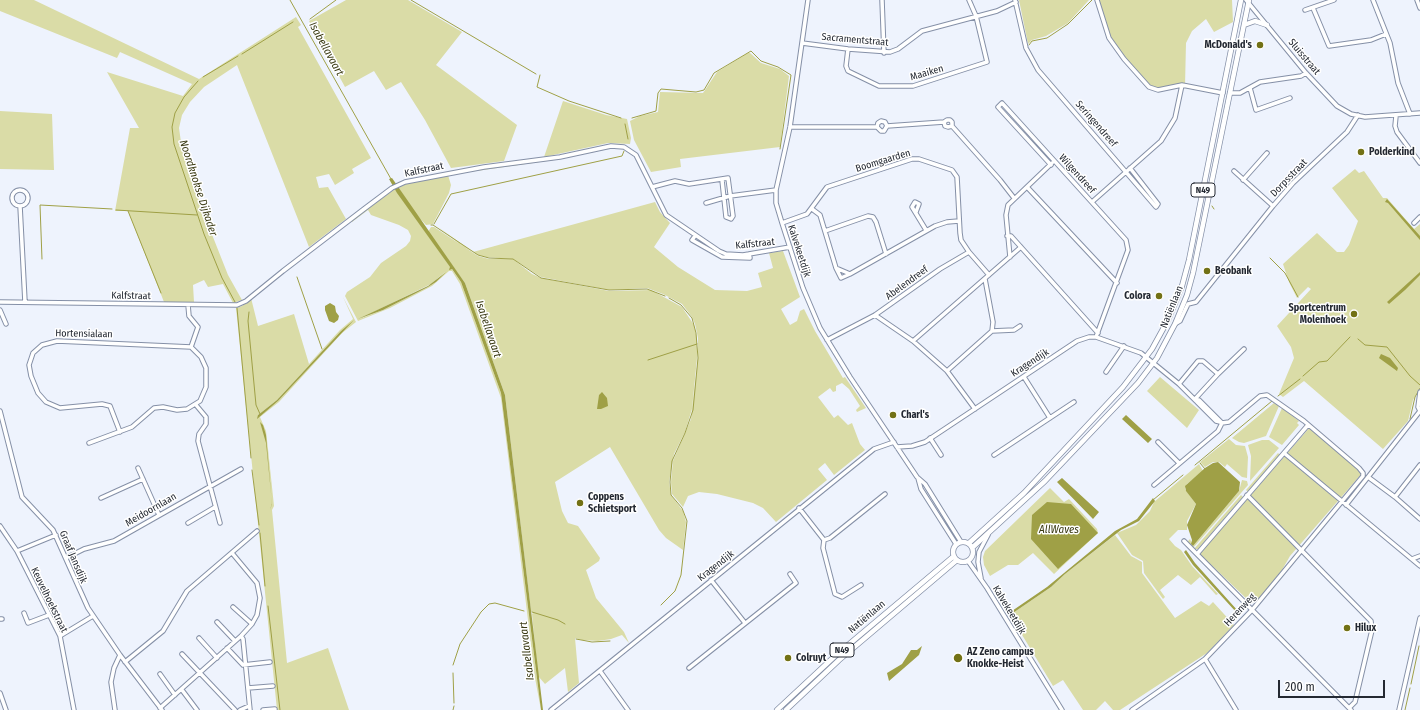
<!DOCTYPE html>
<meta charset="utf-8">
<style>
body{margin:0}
#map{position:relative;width:1420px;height:710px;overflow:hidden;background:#eef3fd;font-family:"Fira Sans Condensed",sans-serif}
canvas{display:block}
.scale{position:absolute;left:1278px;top:680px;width:107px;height:18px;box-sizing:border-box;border:2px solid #242932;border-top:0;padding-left:5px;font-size:12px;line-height:14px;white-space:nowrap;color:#242932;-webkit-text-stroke:3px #fff;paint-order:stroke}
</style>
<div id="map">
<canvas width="1420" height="710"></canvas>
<div class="scale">200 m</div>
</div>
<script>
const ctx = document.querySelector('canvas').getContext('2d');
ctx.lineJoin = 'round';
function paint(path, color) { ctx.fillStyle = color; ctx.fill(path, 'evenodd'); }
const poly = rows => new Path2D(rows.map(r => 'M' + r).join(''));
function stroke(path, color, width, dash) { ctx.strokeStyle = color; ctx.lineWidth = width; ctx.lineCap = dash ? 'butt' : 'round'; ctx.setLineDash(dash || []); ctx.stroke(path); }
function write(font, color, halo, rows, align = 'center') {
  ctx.font = font + ' "Fira Sans Condensed",sans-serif'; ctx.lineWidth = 3; ctx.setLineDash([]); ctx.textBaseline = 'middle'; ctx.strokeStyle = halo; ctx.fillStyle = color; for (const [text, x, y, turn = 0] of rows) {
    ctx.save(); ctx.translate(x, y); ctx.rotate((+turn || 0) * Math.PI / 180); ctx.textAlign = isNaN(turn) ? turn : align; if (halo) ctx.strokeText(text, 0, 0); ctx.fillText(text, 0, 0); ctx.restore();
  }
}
const green = poly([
 [0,0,34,0,199,79,296,17,301,25,298,27,371,158,352,169,354,173,335,185,329,174,316,177,319,188,328,187,346,219,309,247,237,65,204,87,190,102,182,115,179,128,181,142,192,180,211,232,228,275,242,300,233,303,223,284,208,287,204,280,193,285,194,302,164,302,128,211,115,211,130,128,139,128,107,72,183,96,192,84,120,52,117,58,0,11],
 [346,0,408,0,462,32,436,65,517,125,504,161,451,168,425,120,401,82,386,90,374,71,345,87,309,21],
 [1019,0,1089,0,1068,23,1046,36,1032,40,1028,44],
 [1098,0,1232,0,1233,22,1214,32,1206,19,1192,31,1186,43,1185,86,1165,89,1149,87,1109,38],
 [748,53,750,53,761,63,780,69,789,76,780,147,680,159,681,167,651,172,634,140,630,121,640,116,658,112,660,92,703,93,717,72],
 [563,101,606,115,627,119,631,138,630,144,608,143,544,157],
 [0,111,52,114,54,170,0,169],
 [608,148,620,148,622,149,608,149,561,159,448,175,451,185,449,193,433,224,426,225,415,213,398,187,404,184,462,172],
 [1355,169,1359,173,1364,171,1383,198,1387,198,1414,229,1420,224,1420,387,1413,400,1408,421,1383,449,1304,381,1283,397,1279,394,1294,358,1291,347,1277,326,1311,289,1308,287,1297,298,1289,282,1283,264,1317,233,1337,252,1344,252,1349,245,1358,221,1332,188],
 [395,189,461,282,501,393,541,710,535,678,501,398,460,284,452,271,449,271,432,286,390,308,358,321,345,296,347,292,370,277,381,263,406,246,410,241,411,236,408,230,399,225,371,215,368,210,352,222,352,220],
 [445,272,436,282,428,287,383,310,359,319,431,284],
 [655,202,660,212,670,223,654,247,678,267,715,290,747,291,762,287,758,273,773,268,769,253,783,251,800,297,781,309,790,325,797,321,800,311,804,309,815,331,843,378,845,377,866,408,857,412,856,410,860,406,849,389,842,383,836,386,836,391,833,392,830,388,818,397,834,418,838,415,848,425,852,423,860,444,865,450,834,475,825,463,818,469,827,480,776,522,763,508,753,503,717,494,699,492,688,496,683,507,672,494,671,482,673,461,691,419,698,358,698,338,695,324,692,317,682,304,663,294,647,288,609,290,541,277,513,259,486,257,478,255,461,245,438,227,473,252],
 [431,227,434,227,478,256,489,259,513,259,532,274,541,278,609,291,651,290,682,307,694,325,697,339,697,358,692,409,685,432,674,454,669,482,671,495,683,511,686,522,683,550,666,538,659,530,610,447,555,482,562,511,568,523,578,526,600,558,599,561,586,570,596,598,624,632,629,643,622,635,611,639,598,641,582,640,575,638,579,683,568,692,565,668,545,684,538,676,532,614,533,613,531,611,505,395,465,283,428,232],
 [343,297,356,322,342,333,279,402,260,417,266,431,268,449,274,506,272,510,287,663,328,648,349,710,277,710,236,308,242,306,251,298,258,326,294,314,309,364,340,330,353,319],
 [347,327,278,401,259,417,258,415,277,400,341,331],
 [1160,377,1199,410,1187,428,1147,391],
 [1274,403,1279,406,1266,436,1244,443,1239,442,1232,438],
 [1282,408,1299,421,1297,423,1299,425,1282,445,1269,437],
 [1311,426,1364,471,1290,556,1282,570,1257,601,1251,603,1201,555,1201,552],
 [1229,439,1236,445,1245,446,1248,457,1247,478,1242,477,1227,464,1225,467,1219,462,1213,462,1205,467,1200,462],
 [1262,440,1269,440,1279,448,1250,481,1251,456,1248,445],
 [1278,453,1280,455,1248,492,1246,490],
 [1199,464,1203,471,1187,484,1185,489,1196,504,1187,521,1187,530,1178,530,1169,539,1175,546,1181,550,1192,566,1218,594,1216,595,1200,577,1191,585,1178,575,1160,590,1165,597,1163,599,1144,573,1143,561,1132,555,1117,533,1136,525,1150,511,1154,502],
 [1242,480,1247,481,1248,485,1193,548,1187,542,1190,539,1193,546,1239,491],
 [1050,488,1064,502,1069,499,1097,529,1098,533,1054,574,1033,553,1018,565,1008,565,990,576,984,565,983,557,985,551],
 [1241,495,1243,497,1198,549,1194,549],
 [1115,535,1131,556,1142,562,1142,573,1175,618,1201,601,1209,606,1213,602,1234,625,1207,653,1120,710,1113,710,1105,701,1096,710,1083,710,1063,680,1053,686,1010,615,1051,587,1065,574]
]);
const water = poly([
 [392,178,465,283,505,395,543,710,541,710,501,393,461,282,452,269,449,270,450,267,397,193,389,179],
 [1387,199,1420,236,1420,240,1388,203,1385,202],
 [446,272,436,282,428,287,383,310,358,319,428,286],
 [1420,272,1420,275,1405,290,1389,304,1387,302],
 [330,303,335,306,336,312,339,316,338,320,334,323,329,321,325,310,325,306],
 [354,320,278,401,257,419,258,415,277,400,341,331],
 [1381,354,1390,358,1398,368,1397,371,1379,358],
 [602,392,607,398,608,406,601,409,597,409,599,395],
 [1126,415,1152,439,1148,443,1122,419],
 [260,422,263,425,266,435,272,504,270,510,280,597,270,510,272,503,266,443],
 [1218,462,1240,482,1239,491,1193,546,1191,544,1192,540,1187,525,1196,504,1186,491,1185,486,1205,468,1213,463],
 [1062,478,1099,512,1093,519,1057,482],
 [1153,498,1155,501,1139,521,1121,530,1065,574,1051,587,1010,615,1009,613,1047,587,1115,531,1137,519],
 [1047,502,1071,504,1098,533,1058,569,1031,539,1032,515],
 [1186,550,1195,563,1238,611,1236,612,1193,565,1184,552],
 [922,646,919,655,889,681,887,673,902,664,911,650,917,650]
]);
const stream = poly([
 [290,0,391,179],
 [411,0,536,74],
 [310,19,336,0],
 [1029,45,1032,41,1047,38,1068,24,1092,0],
 [242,54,293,22],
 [540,75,537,87,569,101,621,118],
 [203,77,238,56],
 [198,81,184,97,175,113,172,127,174,144,204,234,222,278,235,302],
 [632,118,656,111,658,93,661,89,696,92,704,90,714,73,751,51,761,61,778,67,791,75,780,149],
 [625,124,628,139],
 [1212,206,1214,209],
 [116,210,197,215],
 [128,211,161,293],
 [434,224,451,194,622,156,624,151],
 [431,225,433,225,478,255,489,258,513,259,541,278,609,290,647,289,665,296],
 [1270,258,1285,273,1298,297],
 [42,259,40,205,112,209],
 [297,277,322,349],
 [237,308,251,458],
 [249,312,248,321,256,405,260,414],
 [1358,339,1365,345,1387,347,1410,376,1420,385],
 [648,360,697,344],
 [1303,376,1319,362,1327,361,1350,337],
 [1278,396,1300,379],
 [1410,419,1415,397,1420,388],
 [1200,463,1205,469],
 [1195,465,1272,401],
 [252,470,259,525],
 [1153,500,1183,475],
 [260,533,265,586],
 [661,605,675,591,681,575,687,521,682,508,671,495,670,482,672,461,685,433,693,410,698,358,696,333,692,318,681,305,669,298],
 [268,606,280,710],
 [532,612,558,620,565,624],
 [576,639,592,642,610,641],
 [453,665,460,644,481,612,489,604,495,603,524,611],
 [453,673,454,703],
 [1411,684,1419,646],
 [453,710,454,706],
 [1405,710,1410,688]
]);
const minor = poly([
 [808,0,790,127,776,190,776,203,782,223,803,288,820,328,850,377,917,477,925,484,961,542],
 [882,0,884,53],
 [1015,0,1026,48,1038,70,1156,207,1158,204,1130,168],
 [1097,0,1109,38,1124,59,1149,87,1158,90,1182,85,1223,93],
 [1246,0,1306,73,1337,106,1351,114,1365,117,1420,113],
 [1373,0,1390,43,1398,83,1410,114],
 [1417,0,1420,8],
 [1313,8,1329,46,1371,40,1386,34],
 [1305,10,1334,0],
 [802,43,848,49,890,52,898,49,922,31,997,11,1016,2],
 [848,49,846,66,848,71,879,86,913,86,987,62,976,16,969,0],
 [1250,88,1256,110,1290,98],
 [1230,93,1240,93,1260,82,1301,76,1306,73],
 [1396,116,1395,126,1397,132,1420,163],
 [887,126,944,122],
 [952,126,948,127,945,126,944,122,947,120,950,120,952,122,952,126,1000,180,1014,198],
 [790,127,877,127,881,131,884,131,887,126,885,122,881,121,878,123,877,127],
 [1051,165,998,107,1002,103,1126,240,1128,250,1096,337],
 [1234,171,1273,206],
 [1243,180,1267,153],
 [652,187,675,181,689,184,728,178,733,216,731,219,726,217,722,180],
 [1027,187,1117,283],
 '12 198a8 8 0 1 1 16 0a8 8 0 1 1-16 0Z',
 [1092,202,1161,141,1175,118,1182,85],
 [706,203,730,196,776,190],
 [20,206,25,302],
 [812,209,820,215,836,268,850,274,935,226,947,222,959,221],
 [916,212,919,204,915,202,912,207,926,230],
 [782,223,807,214,827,187,912,159,919,159,952,170,957,177,960,233,961,240,969,252],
 [1414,223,1420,217],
 [825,231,868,216,873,217,876,222,886,254],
 [695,236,692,240,722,257,750,258,749,254],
 [1007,236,1011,236,1098,333],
 [1010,257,1006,215,1008,205,1052,163],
 [836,268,841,278,850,274],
 [0,302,237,305,246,301,283,271,364,209,392,188,405,182,484,167,560,157,611,146,624,147,636,155,666,215,719,251,726,254,743,255,790,247],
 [0,310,6,324],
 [875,315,913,341,947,371,975,409],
 [1175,324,1180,321,1188,304,1196,302,1273,206,1293,183,1347,132,1358,115],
 [992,331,1014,330,1020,326],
 [827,340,875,315,940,269,969,252,989,275],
 [913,341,1021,247],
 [947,371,992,331,993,322,985,279],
 [1106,372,1124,346],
 [1024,377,1050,418],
 [1179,384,1198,361,1203,361,1218,374,1244,349],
 [1195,399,1218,374],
 [196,405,206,417,206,424,199,434,198,441,220,523],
 [0,411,22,497,53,530,88,608,120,655,162,710],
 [120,432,110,406,102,404,60,408,46,402,38,393,31,376,29,365,33,353,42,345,57,341,191,347],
 [930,438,941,455],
 [1158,442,1179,463],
 [89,443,132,427,154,408,163,407,177,410,187,409,200,401,206,387,206,368,201,357,191,347,198,327,189,316,188,305],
 [897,447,912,446,925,442,1077,341,1089,337,1096,337,1141,353,1179,384,1216,421,1220,422],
 [1284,453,1420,566],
 [994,455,1074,402],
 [1420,465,1395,497,1420,519],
 [138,468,159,515],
 [1368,477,1395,497],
 [918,478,921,489,956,544],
 [1154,485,1218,431,1222,423],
 [1247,495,1371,621,1372,630,1355,702,1349,708],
 [101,498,143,479],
 [1346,505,1420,411,1418,407,1420,392],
 [799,508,824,540,823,548,835,594,842,597,861,585],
 [188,523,215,507],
 [0,526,17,551,60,636,74,710],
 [824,540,830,538,885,494],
 [1184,541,1351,710],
 [17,551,56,535],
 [1197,554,1308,425],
 [66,558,84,549,114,541,241,469],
 [1412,559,1420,556],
 [968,561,987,588,1062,710],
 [981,578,978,562,979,552,988,535],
 [711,580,745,623],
 [233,607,252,624],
 [24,613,28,623,49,615],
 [0,619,2,619],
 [217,622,235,641],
 [60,636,93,616],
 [241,636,243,639,250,710],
 [199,638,217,658],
 [227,648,243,665,270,662],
 [182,654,235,710],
 [1205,659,1236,710],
 [125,662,163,631,187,591,257,531],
 [689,668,796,583,790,574],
 [600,671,628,710],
 [160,674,175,695],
 [248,688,273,686],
 [182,690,197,710],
 [0,693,6,710],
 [160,708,241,636,252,624,257,615,260,598,257,583,232,553],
 [115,710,111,682,114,668,120,655],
 [240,710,249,706],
 [263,710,275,709],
 [551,710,874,449,894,442],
 [1132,710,1205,659,1252,610,1363,476,1363,473,1359,468,1304,421,1267,395,1260,396,1229,422,1222,423,1199,400,1196,401],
 [1399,710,1420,618]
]);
const major = poly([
 [1244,25,1255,21,1267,25],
 '953 552a10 10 0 1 1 20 0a10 10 0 1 1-20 0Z',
 [969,543,1024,493,1123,387,1152,349,1168,320,1182,286,1189,260,1241,0],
 [973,547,1045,481,1138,383,1157,358,1175,324,1187,295,1193,273,1249,0],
 [777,710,835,656,954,556],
 [786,710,839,660,957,560]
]);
const markers = [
 [1260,45,4,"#727115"],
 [1361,152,4,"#727115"],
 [1207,271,4,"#727115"],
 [1159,296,4,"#727115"],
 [1354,314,4,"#727115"],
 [893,415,4,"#727115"],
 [580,503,4,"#727115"],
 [1347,628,4,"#727115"],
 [788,658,4,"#727115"],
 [958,658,5,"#727115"]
];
const shields = [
 [1203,190,24],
 [842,650,24]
];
const shieldNames = [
 ["N49",1203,190],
 ["N49",842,650]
];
const streetNames = [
 ["Sacramentstraat",855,40,5],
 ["Sluisstraat",1304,57,50],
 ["Maaiken",927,73,-16],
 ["Seringendreef",1096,124,49],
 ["Boomgaarden",883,161,-17],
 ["Kalfstraat",424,170,-12],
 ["Wilgendreef",1077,174,48],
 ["Dorpsstraat",1289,178,-46],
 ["Kalfstraat",755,244,-6],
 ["Kalvekeetdijk",799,251,72],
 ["Abelendreef",907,283,-36],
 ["Kalfstraat",131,296,1],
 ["Natiënlaan",1172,307,-68],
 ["Hortensialaan",84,334,1],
 ["Kragendijk",1030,363,-33],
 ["Meidoornlaan",151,510,-30],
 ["Graaf Jansdijk",73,557,67],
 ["Kragendijk",716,566,-38],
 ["Keuvelhoekstraat",49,600,64],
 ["Kalvekeetdijk",1009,610,59],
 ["Herenweg",1240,610,-47],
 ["Natiënlaan",867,617,-40]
];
const poiNames = [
 ["McDonald's",1252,45,"right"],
 ["Polderkind",1369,152],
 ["Beobank",1215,271],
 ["Colora",1151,296,"right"],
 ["Sportcentrum",1346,308,"right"],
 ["Molenhoek",1346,320,"right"],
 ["Charl's",901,415],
 ["Coppens",588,497],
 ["Schietsport",588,509],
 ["Hilux",1355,628],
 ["AZ Zeno campus",967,652],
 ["Knokke-Heist",967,664],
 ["Colruyt",796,658]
];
const waterNames = [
 ["Isabellavaart",326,49,61],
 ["Noordknokse Dijkader",198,188,72],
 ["Isabellavaart",488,329,71],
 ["AllWaves",1059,530],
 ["Isabellavaart",527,651,-97]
];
paint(green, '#dadca7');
paint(water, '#9fa046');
stroke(stream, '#9fa046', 1);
stroke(minor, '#8590a7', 5.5);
stroke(major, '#8590a7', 6);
stroke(minor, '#fff', 3.5);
stroke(major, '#fff', 4.5);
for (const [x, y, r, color] of markers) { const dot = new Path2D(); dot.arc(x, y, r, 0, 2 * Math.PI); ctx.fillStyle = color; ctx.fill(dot); stroke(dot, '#fff', 1.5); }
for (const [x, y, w] of shields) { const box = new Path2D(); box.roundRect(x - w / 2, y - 7, w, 14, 3); ctx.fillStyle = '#fff'; ctx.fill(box); stroke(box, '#242932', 1); }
write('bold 9px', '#242932', null, shieldNames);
write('10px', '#242932', '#fff', streetNames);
write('bold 10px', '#242932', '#fff', poiNames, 'left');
write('italic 11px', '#393912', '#fff', waterNames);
</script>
